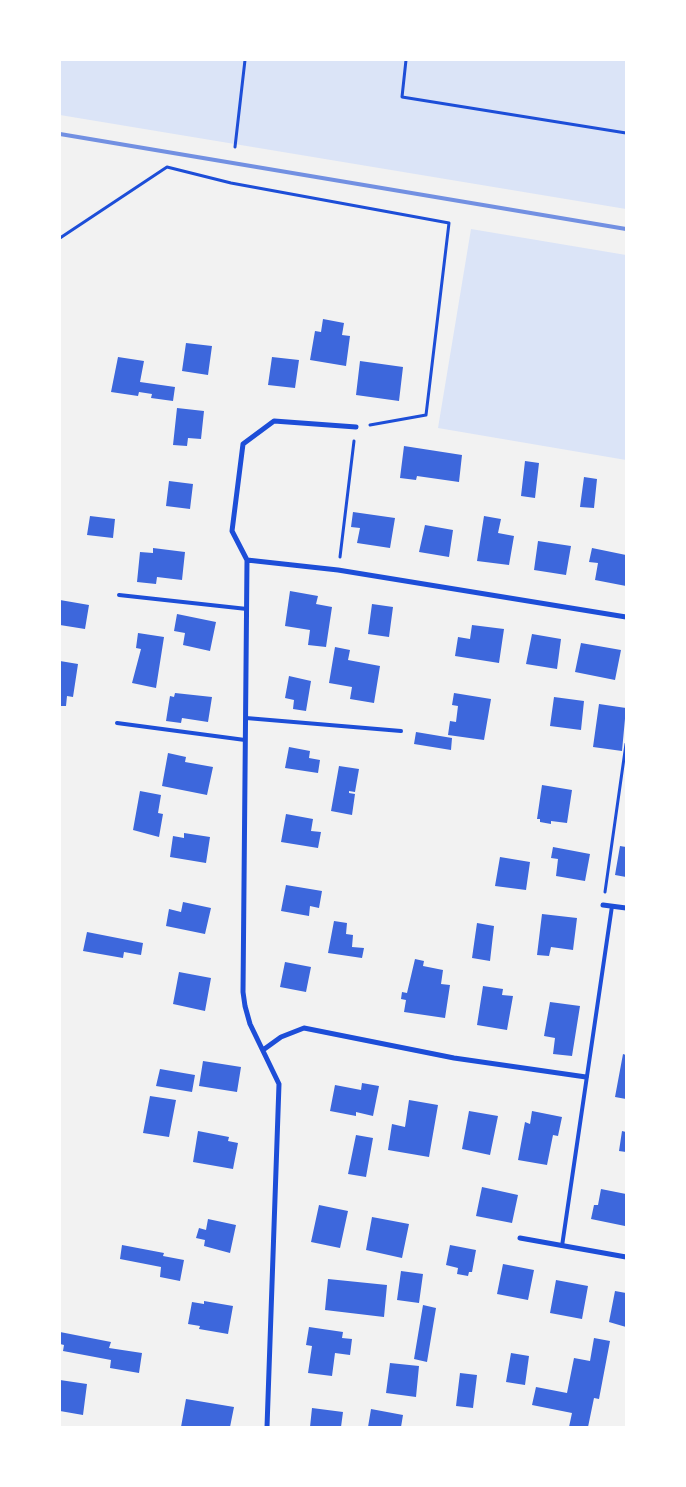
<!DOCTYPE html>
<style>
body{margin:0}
#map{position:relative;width:686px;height:1487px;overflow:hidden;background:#f2f2f2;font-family:"Exo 2",sans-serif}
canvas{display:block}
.frame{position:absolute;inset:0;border:61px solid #fff;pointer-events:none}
</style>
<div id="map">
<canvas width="686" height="1487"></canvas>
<div class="frame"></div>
</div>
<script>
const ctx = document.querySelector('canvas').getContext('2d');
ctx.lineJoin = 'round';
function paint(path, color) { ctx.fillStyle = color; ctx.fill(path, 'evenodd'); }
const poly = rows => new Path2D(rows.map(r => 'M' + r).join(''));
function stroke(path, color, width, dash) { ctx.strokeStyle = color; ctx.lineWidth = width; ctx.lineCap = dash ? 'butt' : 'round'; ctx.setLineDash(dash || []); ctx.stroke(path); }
const green = poly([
 [60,60,626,60,626,209,60,115],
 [471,229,626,255,626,460,438,428]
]);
const building = poly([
 [323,319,344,323,342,335,350,336,346,366,310,360,315,331,321,332],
 [186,343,212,346,208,375,182,371],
 [118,357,144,361,140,382,175,387,173,401,151,398,152,394,139,392,138,396,111,392],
 [272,357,299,360,295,388,268,385],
 [360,361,403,367,399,401,356,395],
 [177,408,204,411,201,439,188,438,187,446,173,445],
 [404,446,462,455,459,482,417,476,416,480,400,478],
 [525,461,539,463,535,498,521,496],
 [584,477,597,479,594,508,580,507],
 [169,481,193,484,190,509,166,506],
 [353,512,395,518,390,548,357,543,360,528,351,527],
 [90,516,115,519,113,538,87,535],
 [484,516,501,519,498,533,514,536,509,565,477,561],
 [425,525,453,530,449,557,419,552],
 [538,541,571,546,566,575,534,570],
 [153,548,185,552,182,580,157,577,156,584,137,582,140,552,153,553],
 [592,548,626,555,626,586,595,580,598,563,589,562],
 [290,591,318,596,316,604,332,607,326,647,308,645,310,630,285,626],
 [60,600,89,605,85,629,60,625],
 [372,604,393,607,389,637,368,634],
 [177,614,216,622,210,651,183,645,185,633,174,631],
 [472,625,504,629,499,663,455,656,458,637,470,639],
 [138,633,164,637,156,688,132,683,141,649,136,648],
 [532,634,561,639,557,669,526,664],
 [581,643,621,650,615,680,575,672],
 [335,647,350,650,348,660,380,666,374,703,350,699,352,687,329,683],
 [60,661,78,664,73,697,67,696,66,706,60,706],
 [289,676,311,681,306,711,293,709,294,700,285,698],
 [175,693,212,697,208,722,182,718,181,723,166,721,170,696,174,697],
 [454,693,491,699,484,740,448,735,450,721,456,722,458,706,452,705],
 [554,697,584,701,581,730,550,726],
 [599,704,626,708,622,751,593,747],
 [416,732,452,738,451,750,414,744],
 [289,747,310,751,309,758,320,760,318,773,285,768],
 [168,753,186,757,185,762,213,767,207,795,162,786],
 [339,766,359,769,355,792,349,791,349,793,355,794,352,815,331,811],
 [542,785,572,790,567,823,551,821,551,824,540,822,540,819,537,819],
 [140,791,161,795,158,813,163,814,159,837,133,830],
 [286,814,313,819,311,831,321,832,318,848,281,842],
 [184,833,210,837,206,863,170,857,173,836,184,838],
 [620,846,626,847,626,877,615,875],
 [553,847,590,854,585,881,556,876,558,859,551,858],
 [500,857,530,862,526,890,495,886],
 [286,885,322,891,319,908,310,906,309,916,281,911],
 [183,902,211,908,205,934,166,926,169,909,181,912],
 [542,914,577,918,573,950,551,947,549,956,537,955],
 [334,921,347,923,346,934,353,935,352,947,364,948,362,958,328,953],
 [477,923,494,926,490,961,472,958],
 [87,932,143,943,141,955,124,952,123,958,83,951],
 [415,959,424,961,423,966,443,970,441,984,450,985,445,1018,404,1012,406,1000,401,999,402,992,407,993],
 [285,962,311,967,306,992,280,987],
 [179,972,211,978,205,1011,173,1004],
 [483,986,503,989,502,995,513,996,507,1030,477,1025],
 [550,1002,580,1006,572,1056,553,1054,555,1038,544,1036],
 [623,1054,626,1055,626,1099,615,1097],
 [203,1061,241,1067,237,1092,199,1086],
 [160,1069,195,1075,192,1092,156,1086],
 [362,1083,379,1086,373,1116,356,1112,356,1116,330,1111,335,1085,361,1090],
 [150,1096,176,1100,169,1137,143,1133],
 [409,1100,438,1105,429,1157,388,1150,392,1124,405,1127],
 [469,1111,498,1116,490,1155,462,1149],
 [532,1111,562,1117,558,1136,553,1135,547,1165,518,1160,525,1122,530,1124],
 [198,1131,229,1137,228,1141,238,1143,233,1169,193,1162],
 [622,1131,626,1132,626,1152,619,1151],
 [356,1135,373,1138,366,1177,348,1174],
 [482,1187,518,1195,512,1223,476,1216],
 [601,1189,626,1194,625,1226,591,1219,594,1205,598,1205],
 [319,1205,348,1211,340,1248,311,1242],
 [372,1217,409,1224,402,1258,366,1250],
 [208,1219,236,1225,230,1253,204,1246,205,1240,196,1238,199,1228,206,1230],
 [122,1245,164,1253,163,1256,184,1260,180,1281,160,1277,161,1267,120,1259],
 [450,1245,476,1250,472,1272,469,1272,468,1276,457,1274,458,1268,446,1265],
 [503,1264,534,1270,528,1300,497,1294],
 [401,1271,423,1274,419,1303,397,1300],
 [328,1279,387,1285,384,1317,325,1310],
 [556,1280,588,1286,582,1319,550,1313],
 [615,1291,626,1293,626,1327,609,1322],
 [204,1301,233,1306,228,1334,199,1329,200,1326,188,1324,192,1302,204,1304],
 [423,1305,436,1308,427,1362,414,1359],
 [309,1327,343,1332,342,1338,352,1339,350,1355,335,1353,332,1376,308,1373,312,1346,306,1345],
 [60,1332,111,1342,109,1348,142,1353,139,1373,110,1368,111,1360,63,1351,64,1345,60,1344],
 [594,1338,610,1341,599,1399,594,1398,588,1427,569,1427,572,1413,532,1405,536,1387,567,1393,574,1358,590,1361],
 [511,1353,529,1356,525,1385,506,1382],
 [390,1363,419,1366,416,1397,386,1393],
 [460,1373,477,1375,473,1408,456,1406],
 [60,1380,87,1384,83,1415,60,1411],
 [186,1399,234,1407,230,1427,181,1427],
 [312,1408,343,1412,341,1427,310,1427],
 [371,1409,403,1415,401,1427,368,1427]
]);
const path = poly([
 [406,60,402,97,626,133],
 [235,147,245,60],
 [60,238,167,167,231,183,449,223,426,415,370,425],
 [340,557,354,441],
 [605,892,626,744]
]);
const service = poly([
 [119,595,247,609],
 [246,718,401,731],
 [117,723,245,740],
 [562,1246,612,906]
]);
const minor = poly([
 [247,560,338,570,626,617],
 [603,905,626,908],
 [263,1050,281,1037,304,1028,454,1058,586,1077],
 [520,1238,626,1257],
 [267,1427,279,1084,250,1024,245,1006,243,992,247,560,232,531,243,444,274,421,356,427]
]);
const rail = poly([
 [60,134,626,229]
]);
paint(green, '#dbe4f7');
paint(building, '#3d67dc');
stroke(path, '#1d4ed8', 3);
stroke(service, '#1d4ed8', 4);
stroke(minor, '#1d4ed8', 5);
stroke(rail, '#7290e2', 4);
</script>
